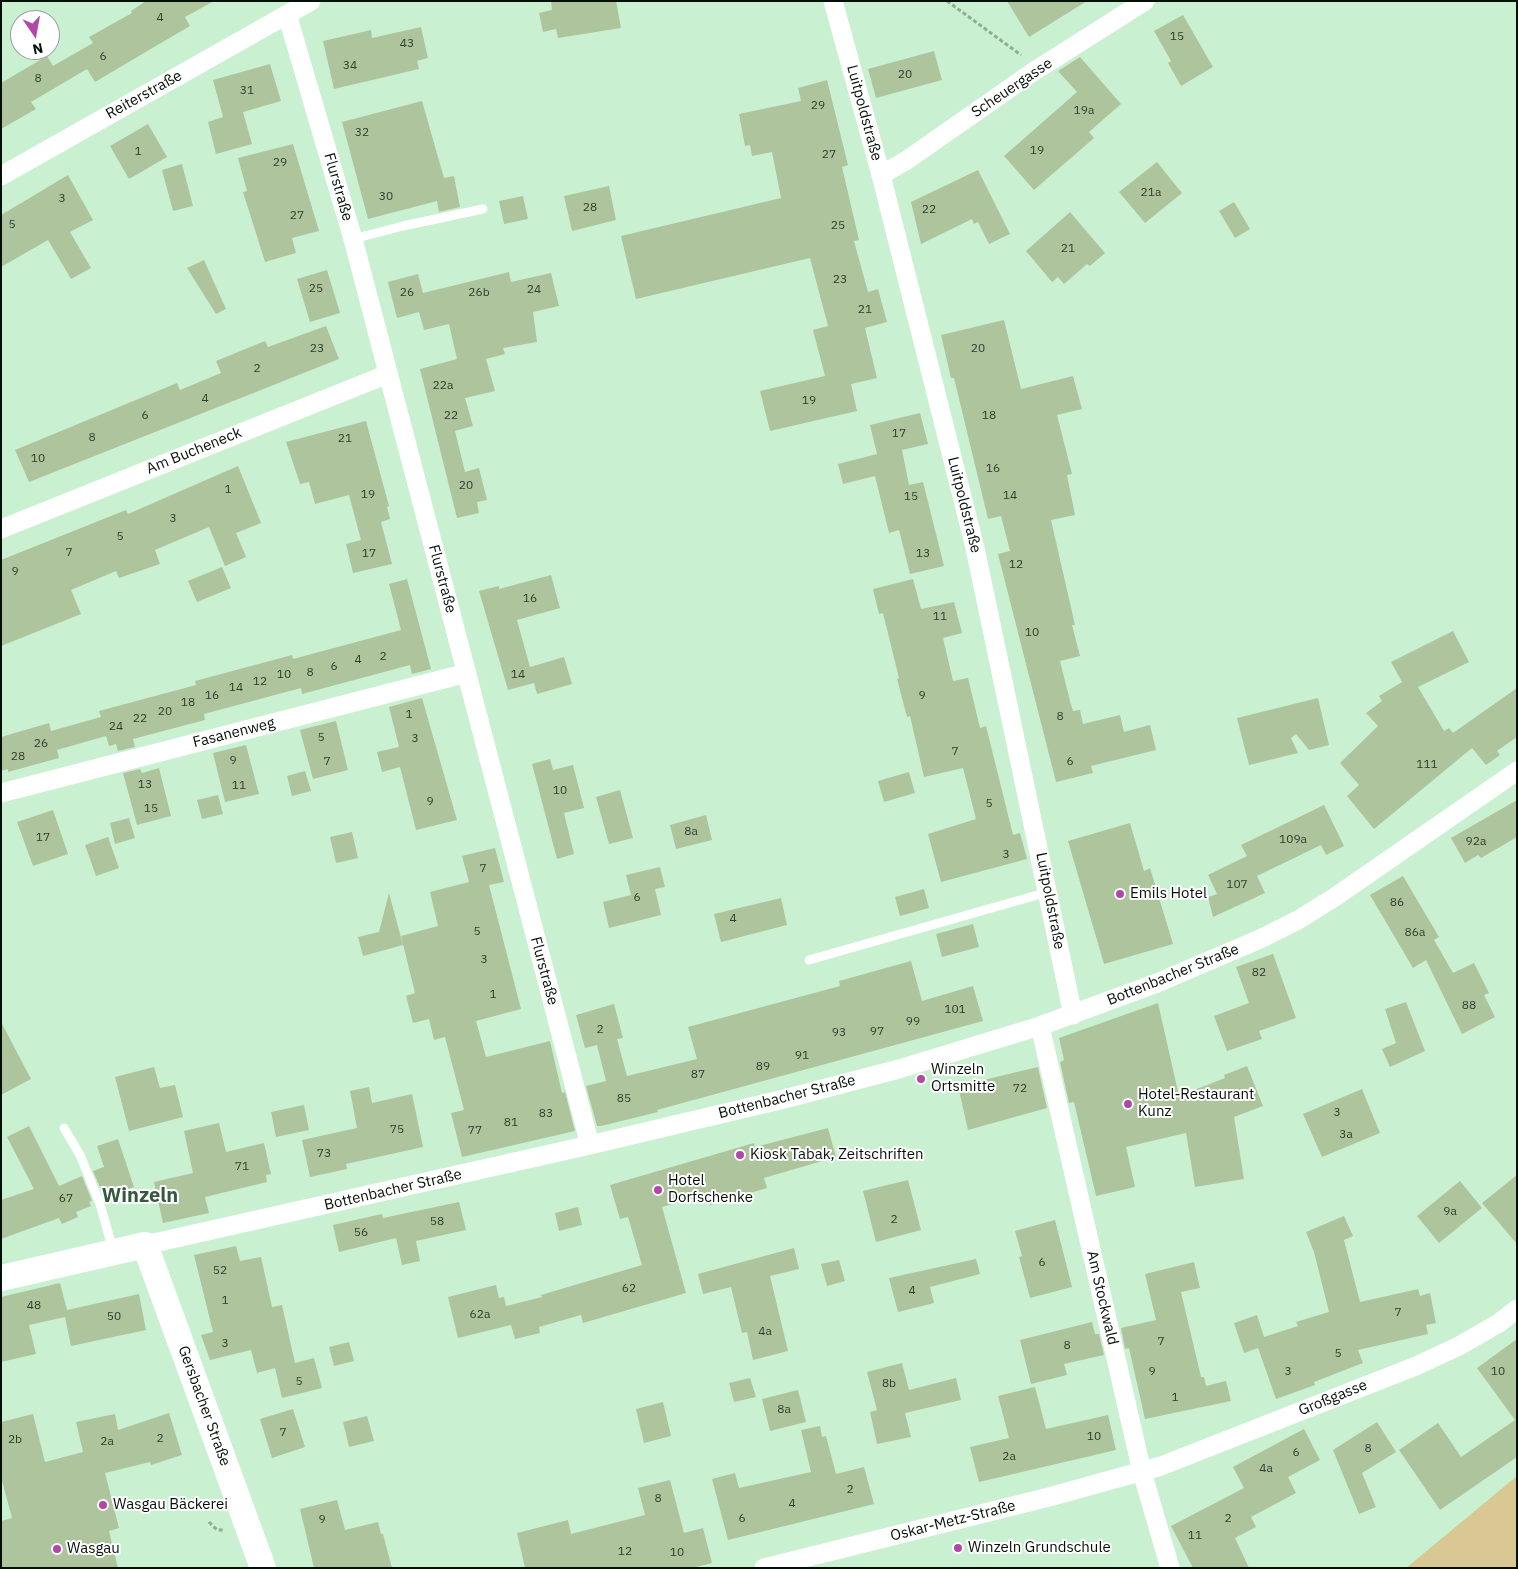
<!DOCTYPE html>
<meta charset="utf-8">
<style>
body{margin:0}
#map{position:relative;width:1518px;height:1569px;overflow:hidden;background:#c9f1d1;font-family:"IBM Plex Sans",sans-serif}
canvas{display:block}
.frame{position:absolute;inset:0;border:2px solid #041007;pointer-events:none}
.north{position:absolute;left:10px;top:10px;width:50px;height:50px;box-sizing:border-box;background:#fff;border:1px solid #9b9f9c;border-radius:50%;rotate:168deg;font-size:14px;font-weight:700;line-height:20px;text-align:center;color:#041007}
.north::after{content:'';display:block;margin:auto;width:18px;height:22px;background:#b247a8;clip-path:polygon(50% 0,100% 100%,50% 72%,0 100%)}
</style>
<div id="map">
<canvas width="1518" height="1569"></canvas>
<div class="frame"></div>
<div class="north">N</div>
</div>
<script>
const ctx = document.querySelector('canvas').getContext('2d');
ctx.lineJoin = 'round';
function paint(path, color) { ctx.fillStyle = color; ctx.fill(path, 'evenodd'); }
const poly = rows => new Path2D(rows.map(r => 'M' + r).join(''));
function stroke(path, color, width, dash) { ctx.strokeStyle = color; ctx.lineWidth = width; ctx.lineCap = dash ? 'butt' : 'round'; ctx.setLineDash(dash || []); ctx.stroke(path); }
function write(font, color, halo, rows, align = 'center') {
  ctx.font = font + ' "IBM Plex Sans",sans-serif'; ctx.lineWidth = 4; ctx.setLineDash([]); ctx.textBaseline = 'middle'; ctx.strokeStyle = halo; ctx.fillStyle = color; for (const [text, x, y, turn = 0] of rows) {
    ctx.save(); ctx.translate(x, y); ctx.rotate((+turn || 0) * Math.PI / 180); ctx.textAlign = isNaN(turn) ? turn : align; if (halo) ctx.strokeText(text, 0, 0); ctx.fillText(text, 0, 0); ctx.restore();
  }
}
const green = poly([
 [1517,1476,1517,1568,1406,1568]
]);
const building = poly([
 [146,1,214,1,185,17,190,26,149,50,95,82,87,69,31,102,36,109,1,129,1,83,47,56,53,66,93,43,89,37,132,13,131,11],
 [551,1,616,1,621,28,558,38,556,29,543,32,539,13,552,10],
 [1007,1,1087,1,1029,37],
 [1183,15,1213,67,1181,86,1168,63,1171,61,1154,31],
 [421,27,428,58,417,61,419,69,334,89,323,41,371,30,372,38],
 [934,51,942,80,876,98,868,69],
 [1080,57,1121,104,1089,132,1094,138,1034,190,1004,156,1077,92,1058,71],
 [270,64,281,101,243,112,252,144,216,154,208,122,223,117,213,80],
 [827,80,848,165,842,167,859,240,854,241,868,292,878,289,887,322,865,328,877,378,851,384,857,411,770,431,760,391,825,376,813,330,828,326,810,258,636,299,621,236,781,198,772,152,752,156,750,145,745,146,739,114,801,101,798,88],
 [422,101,444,178,454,176,460,207,439,212,437,201,368,219,342,122],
 [148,124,167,157,129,179,110,146],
 [293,144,319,231,292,238,296,253,265,262,243,192,247,191,238,158],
 [1157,162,1182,193,1145,223,1119,192],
 [182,164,193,206,173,211,162,170],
 [978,170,1010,234,989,244,978,222,974,224,972,219,921,244,911,202],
 [68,175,93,220,70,232,91,268,71,279,48,240,1,267,1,215],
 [609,186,616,220,572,231,564,196],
 [523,196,528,219,504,224,499,201],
 [1234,202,1250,229,1235,238,1219,211],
 [1070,212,1105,253,1090,266,1087,264,1064,284,1058,277,1052,282,1026,251],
 [204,260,226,309,216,314,187,268],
 [327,270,340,313,310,322,297,279],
 [509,272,511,282,551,273,559,306,533,312,537,342,503,348,505,354,486,359,495,391,465,398,473,426,455,431,465,472,479,468,487,500,477,502,479,513,457,518,420,369,457,359,449,324,424,330,419,312,397,318,388,282,418,274,423,293],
 [1004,320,1021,389,1073,376,1082,409,1057,415,1072,474,1067,475,1075,515,1051,520,1075,625,1072,625,1080,656,1060,661,1070,701,1073,711,1080,710,1083,724,1120,715,1124,732,1150,725,1156,750,1091,766,1093,773,1056,782,998,554,1010,551,1001,516,988,519,954,378,951,378,941,335],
 [326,326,339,359,29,482,15,450,177,383,180,390,221,373,216,361,265,341,268,347],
 [920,413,928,444,902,450,909,485,923,482,944,566,910,574,899,530,889,533,875,476,843,484,838,464,877,454,870,425],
 [366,421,389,506,387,507,390,519,381,522,392,564,353,573,346,544,361,540,349,495,315,504,309,482,300,484,286,442],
 [238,466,261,523,236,533,246,557,225,566,209,527,155,550,160,564,119,578,116,571,71,590,81,614,1,646,1,560,126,510,128,514],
 [222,567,231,588,197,602,188,581],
 [551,575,560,608,517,620,530,667,564,657,572,684,537,694,534,683,508,690,479,591,499,586,499,589],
 [407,579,431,669,412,674,410,665,302,694,301,688,204,714,205,720,133,739,135,747,118,751,116,744,109,746,106,736,57,750,59,758,8,772,8,769,1,771,1,737,49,723,51,731,101,717,99,711,196,685,195,681,292,655,293,659,401,630,389,584],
 [913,579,921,609,954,602,962,633,943,638,953,681,968,678,980,728,986,726,1013,835,1020,833,1027,859,941,882,928,834,976,819,963,768,924,777,910,716,907,717,897,679,899,678,883,613,879,614,873,589],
 [1453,631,1469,662,1418,687,1444,731,1449,728,1453,733,1517,688,1517,737,1497,751,1500,755,1486,765,1472,748,1374,829,1347,796,1359,785,1340,763,1378,726,1366,713,1382,701,1379,696,1402,682,1391,662],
 [422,698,457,820,416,830,400,767,382,772,377,752,399,747,389,707],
 [1318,698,1329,745,1309,750,1296,734,1291,738,1298,753,1249,765,1237,718],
 [336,721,348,770,313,779,300,730],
 [246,745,259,794,225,802,213,753],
 [550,759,553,770,573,765,584,808,564,813,574,854,557,859,532,764],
 [159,768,171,816,137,825,123,773,140,769,142,773],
 [305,771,311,791,292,796,287,776],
 [909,772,915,793,884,802,878,781],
 [620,790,633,838,609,844,596,797],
 [218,795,223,814,202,819,197,800],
 [1517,800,1517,837,1481,858,1478,855,1465,863,1451,838],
 [1324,805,1344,846,1326,855,1321,845,1257,876,1265,893,1213,917,1208,897,1217,894,1208,875,1247,856,1241,845],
 [53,810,68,854,33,866,17,822],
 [706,815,712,840,676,849,670,825],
 [129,818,135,838,115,844,110,823],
 [1130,823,1144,871,1150,868,1173,944,1104,964,1068,841],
 [352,832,358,858,336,863,330,837],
 [108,837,119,868,96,876,85,845],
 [495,848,504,882,489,885,521,1009,476,1021,486,1057,550,1041,562,1093,565,1092,575,1131,462,1157,451,1113,464,1110,445,1037,434,1040,429,1019,413,1023,406,996,415,993,401,936,438,926,430,892,469,882,462,856],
 [660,867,665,887,655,889,661,915,609,928,603,902,631,895,626,875],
 [1403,876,1439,937,1434,940,1453,973,1474,963,1489,993,1484,995,1495,1017,1462,1034,1426,960,1413,968,1370,895],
 [924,889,929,908,900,916,895,897],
 [389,893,403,945,363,956,358,937,379,932],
 [781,898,787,925,721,942,714,914],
 [973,924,979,947,942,957,936,934],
 [1273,954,1296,1018,1259,1031,1262,1039,1227,1051,1214,1016,1249,1003,1236,967],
 [911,961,922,1001,973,986,983,1021,657,1110,658,1112,601,1126,597,1126,586,1086,606,1081,597,1045,585,1048,576,1015,614,1004,623,1038,617,1039,627,1076,697,1059,688,1027,840,986,839,981],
 [1406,1002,1425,1051,1390,1067,1382,1049,1396,1043,1385,1009],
 [1158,1003,1179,1096,1225,1078,1224,1075,1247,1066,1263,1106,1234,1117,1244,1179,1195,1187,1186,1133,1126,1147,1135,1187,1096,1196,1074,1102,1069,1103,1060,1062,1064,1060,1059,1038],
 [1,1022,31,1079,1,1095],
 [154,1067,160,1088,175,1085,183,1117,129,1131,115,1077],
 [1038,1067,1047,1108,968,1130,958,1086],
 [369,1087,372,1103,412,1094,423,1147,346,1164,347,1169,310,1177,302,1140,357,1128,350,1091],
 [1362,1089,1380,1133,1322,1157,1303,1114],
 [304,1105,309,1130,276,1137,271,1112],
 [219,1123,226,1152,264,1143,271,1174,266,1175,267,1182,205,1197,209,1213,163,1223,154,1182,193,1173,184,1131],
 [29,1126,59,1186,82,1176,92,1201,89,1202,91,1206,76,1212,78,1217,62,1224,59,1218,1,1239,1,1200,34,1189,7,1137],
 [828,1128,836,1157,764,1178,767,1188,710,1205,706,1194,662,1207,686,1293,583,1323,581,1315,539,1327,540,1333,515,1339,511,1325,458,1338,448,1297,496,1285,499,1298,504,1297,506,1306,542,1297,541,1295,642,1265,628,1217,620,1219,610,1185,754,1143,755,1147],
 [118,1139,134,1187,104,1197,93,1171,104,1167,97,1146],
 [1517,1175,1517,1244,1482,1203],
 [908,1180,921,1230,876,1242,863,1191],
 [1460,1181,1482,1208,1439,1243,1417,1216],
 [459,1202,466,1230,416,1241,420,1261,402,1265,396,1238,339,1252,333,1225,382,1214,383,1218],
 [578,1207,582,1225,559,1231,555,1213],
 [1344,1216,1353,1236,1344,1240,1360,1302,1418,1289,1420,1296,1430,1293,1436,1323,1426,1325,1428,1334,1358,1350,1363,1363,1314,1382,1315,1385,1276,1399,1258,1348,1244,1353,1234,1323,1257,1315,1264,1337,1298,1326,1296,1322,1329,1312,1314,1252,1306,1232],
 [1055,1220,1072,1287,1030,1298,1019,1257,1022,1256,1015,1231],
 [236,1246,240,1261,261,1257,272,1307,282,1305,295,1363,314,1358,322,1388,282,1398,275,1368,257,1373,251,1350,210,1360,201,1335,213,1332,194,1255],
 [794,1248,799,1269,770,1276,788,1351,753,1360,747,1332,742,1333,731,1287,703,1294,698,1274],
 [976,1259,980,1274,930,1287,934,1303,898,1312,889,1278],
 [839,1260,845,1281,827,1286,821,1264],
 [1194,1262,1200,1288,1181,1292,1201,1377,1204,1377,1206,1386,1226,1381,1231,1401,1145,1419,1129,1348,1125,1349,1121,1328,1156,1320,1145,1274],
 [60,1283,67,1310,139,1294,146,1330,71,1346,65,1317,29,1325,36,1354,1,1362,1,1297],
 [1092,1322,1095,1334,1099,1334,1104,1355,1064,1364,1067,1375,1031,1384,1020,1340],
 [1517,1339,1517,1457,1440,1510,1399,1450,1438,1423,1461,1457,1515,1420,1477,1368],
 [349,1342,354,1361,334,1366,329,1347],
 [902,1363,909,1390,956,1378,961,1400,905,1413,911,1437,877,1444,870,1412,877,1410,867,1372],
 [750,1378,756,1397,734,1402,729,1383],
 [1035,1387,1046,1429,1108,1415,1116,1450,979,1482,970,1447,1009,1438,998,1396],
 [798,1390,806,1422,770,1431,762,1399],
 [663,1402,671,1436,644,1443,636,1409],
 [293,1409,305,1447,272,1458,260,1419],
 [169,1413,182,1455,151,1465,150,1462,105,1473,119,1528,109,1531,118,1568,1,1568,1,1521,12,1518,1,1477,1,1422,33,1414,45,1462,83,1452,76,1422,115,1414,118,1430],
 [367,1416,374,1441,349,1447,343,1422],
 [1377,1422,1396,1452,1362,1473,1376,1507,1359,1514,1333,1450],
 [820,1426,822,1437,826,1436,836,1474,864,1467,874,1504,728,1540,712,1479,735,1473,739,1488,811,1472,801,1430],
 [1304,1429,1320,1460,1288,1477,1296,1493,1251,1517,1256,1527,1235,1538,1249,1568,1193,1568,1171,1526,1244,1488,1233,1467],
 [670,1480,684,1533,703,1528,712,1563,692,1568,525,1568,517,1533,568,1520,571,1534,645,1515,638,1488],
 [337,1500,345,1530,378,1522,381,1534,383,1534,392,1568,314,1568,300,1509]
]);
const path = poly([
 [947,1,1021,55],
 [209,1522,217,1530,224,1530]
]);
const lane = poly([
 [353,239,403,226,483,209],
 [809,960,1048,892],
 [64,1128,80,1155,100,1204,113,1250]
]);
const street = poly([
 [833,1,881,175,975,548,1073,1015],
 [287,14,353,239,590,1145],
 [881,175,907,160,1033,72,1145,1],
 [1,176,311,1],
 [1,529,388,374],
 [1,793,467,673],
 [1040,1026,1142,1472,1170,1568],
 [145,1245,590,1145,784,1099,899,1069,1040,1026,1157,983,1260,939,1298,920,1335,897,1517,771],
 [764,1568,1049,1497,1161,1466,1416,1366,1459,1346,1499,1323,1517,1309]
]);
const secondary = poly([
 [1,1278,145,1245,263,1568]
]);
const markers = [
 [1120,894,5,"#b247a8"],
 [921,1079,5,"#b247a8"],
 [1128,1104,5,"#b247a8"],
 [740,1155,5,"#b247a8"],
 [658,1190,5,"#b247a8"],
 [103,1505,5,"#b247a8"],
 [958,1548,5,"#b247a8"],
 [57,1549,5,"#b247a8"]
];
const numberNames = [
 ["4",160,18],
 ["15",1177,37],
 ["43",407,44],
 ["6",103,57],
 ["34",350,66],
 ["20",905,75],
 ["8",38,79],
 ["31",247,91],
 ["29",818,106],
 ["19a",1084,111],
 ["32",362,133],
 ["19",1037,151],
 ["1",138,152],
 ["27",829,155],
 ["29",280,163],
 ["21a",1151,193],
 ["30",386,197],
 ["3",62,199],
 ["28",590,208],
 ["22",929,210],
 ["27",297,216],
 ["5",12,225],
 ["25",838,226],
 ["21",1068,249],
 ["23",840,280],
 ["25",316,289],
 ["24",534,290],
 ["26",407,293],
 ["26b",479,293],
 ["21",865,310],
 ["23",317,349],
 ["20",978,349],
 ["2",257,369],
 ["22a",443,386],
 ["4",205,399],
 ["19",809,401],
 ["6",145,416],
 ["22",451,416],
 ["18",989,416],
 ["17",899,434],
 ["8",92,438],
 ["21",345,439],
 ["10",38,459],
 ["16",993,469],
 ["20",466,486],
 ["1",228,490],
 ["19",368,495],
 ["14",1010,496],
 ["15",911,497],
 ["3",173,519],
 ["5",120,537],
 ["7",69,553],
 ["17",369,554],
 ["13",923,554],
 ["12",1016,565],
 ["9",15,572],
 ["16",530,599],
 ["11",940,617],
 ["10",1032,633],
 ["2",383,657],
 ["4",358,660],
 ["6",334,667],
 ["8",310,673],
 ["10",284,675],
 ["14",518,675],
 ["12",260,682],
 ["14",236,688],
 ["16",212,696],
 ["9",922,696],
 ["18",188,703],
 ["20",165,712],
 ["1",409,715],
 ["8",1060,717],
 ["22",140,719],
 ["24",116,727],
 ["5",321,738],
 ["3",415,739],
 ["26",41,744],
 ["7",955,752],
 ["28",18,757],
 ["9",233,761],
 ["7",327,762],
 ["6",1070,762],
 ["111",1427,765],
 ["13",145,785],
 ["11",239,786],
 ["10",560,791],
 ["9",430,802],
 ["5",989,804],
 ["15",151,809],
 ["8a",691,832],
 ["17",43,838],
 ["109a",1293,840],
 ["92a",1476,842],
 ["3",1006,855],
 ["7",483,869],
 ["107",1237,885],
 ["6",637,898],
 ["86",1397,903],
 ["4",733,919],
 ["5",477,932],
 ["86a",1415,933],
 ["3",484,960],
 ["82",1259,973],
 ["1",493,995],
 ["88",1469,1006],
 ["101",955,1010],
 ["99",913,1022],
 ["2",600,1030],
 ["97",877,1032],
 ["93",839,1033],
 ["91",802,1056],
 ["89",763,1067],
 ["87",698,1075],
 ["72",1020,1089],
 ["85",624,1099],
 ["3",1337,1113],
 ["83",546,1114],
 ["81",511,1123],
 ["75",397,1130],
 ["77",475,1131],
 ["3a",1346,1135],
 ["73",324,1154],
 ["71",242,1167],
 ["67",66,1199],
 ["9a",1450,1212],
 ["2",894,1220],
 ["58",437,1222],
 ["56",361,1233],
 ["6",1042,1263],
 ["52",220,1271],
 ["62",629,1289],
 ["4",912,1291],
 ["1",225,1301],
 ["48",34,1306],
 ["7",1398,1313],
 ["62a",480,1315],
 ["50",114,1317],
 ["4a",765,1332],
 ["7",1161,1342],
 ["3",225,1344],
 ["8",1067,1346],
 ["5",1338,1354],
 ["9",1152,1372],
 ["3",1288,1372],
 ["10",1498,1372],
 ["5",299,1382],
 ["8b",889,1384],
 ["1",1175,1398],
 ["8a",784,1410],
 ["7",283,1433],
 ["10",1094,1437],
 ["2",160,1439],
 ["2b",15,1440],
 ["2a",107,1442],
 ["8",1368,1449],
 ["6",1296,1453],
 ["2a",1009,1457],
 ["4a",1266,1469],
 ["2",850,1490],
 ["8",658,1499],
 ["4",792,1504],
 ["6",742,1519],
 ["2",1228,1519],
 ["9",322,1520],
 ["11",1195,1536],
 ["12",625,1552],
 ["10",677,1553]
];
const streetNames = [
 ["Scheuergasse",1012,88,-34],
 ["Reiterstraße",144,95,-29],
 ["Luitpoldstraße",864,113,75],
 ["Flurstraße",338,187,74],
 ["Am Bucheneck",194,451,-22],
 ["Luitpoldstraße",964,505,76],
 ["Flurstraße",442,579,75],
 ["Fasanenweg",234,733,-14],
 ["Luitpoldstraße",1050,901,79],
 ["Flurstraße",544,971,75],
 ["Bottenbacher Straße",1173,975,-22],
 ["Bottenbacher Straße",787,1097,-14],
 ["Bottenbacher Straße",393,1190,-13],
 ["Am Stockwald",1102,1298,77],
 ["Großgasse",1333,1398,-22],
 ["Gersbacher Straße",204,1406,70],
 ["Oskar-Metz-Straße",953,1521,-14]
];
const poiNames = [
 ["Emils Hotel",1130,894],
 ["Winzeln",931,1070],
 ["Ortsmitte",931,1087],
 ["Hotel-Restaurant",1138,1095],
 ["Kunz",1138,1112],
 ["Kiosk Tabak, Zeitschriften",750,1155],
 ["Hotel",668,1181],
 ["Dorfschenke",668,1198],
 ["Wasgau Bäckerei",113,1505],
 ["Winzeln Grundschule",968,1548],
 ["Wasgau",67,1549]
];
const districtNames = [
 ["Winzeln",140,1196]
];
paint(green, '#d9c894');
paint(building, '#aec49d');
stroke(path, '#8dad94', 3, [4, 2.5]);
stroke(lane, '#fff', 9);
stroke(street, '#fff', 19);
stroke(secondary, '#fff', 26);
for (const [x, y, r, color] of markers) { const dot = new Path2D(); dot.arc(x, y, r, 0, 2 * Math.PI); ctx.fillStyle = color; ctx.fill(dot); stroke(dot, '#fff', 2); }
write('12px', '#2e3d2c', null, numberNames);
write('15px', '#041007', '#fff', streetNames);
write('15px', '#041007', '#fff', poiNames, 'left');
write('bold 20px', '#35593f', '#fff', districtNames);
</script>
